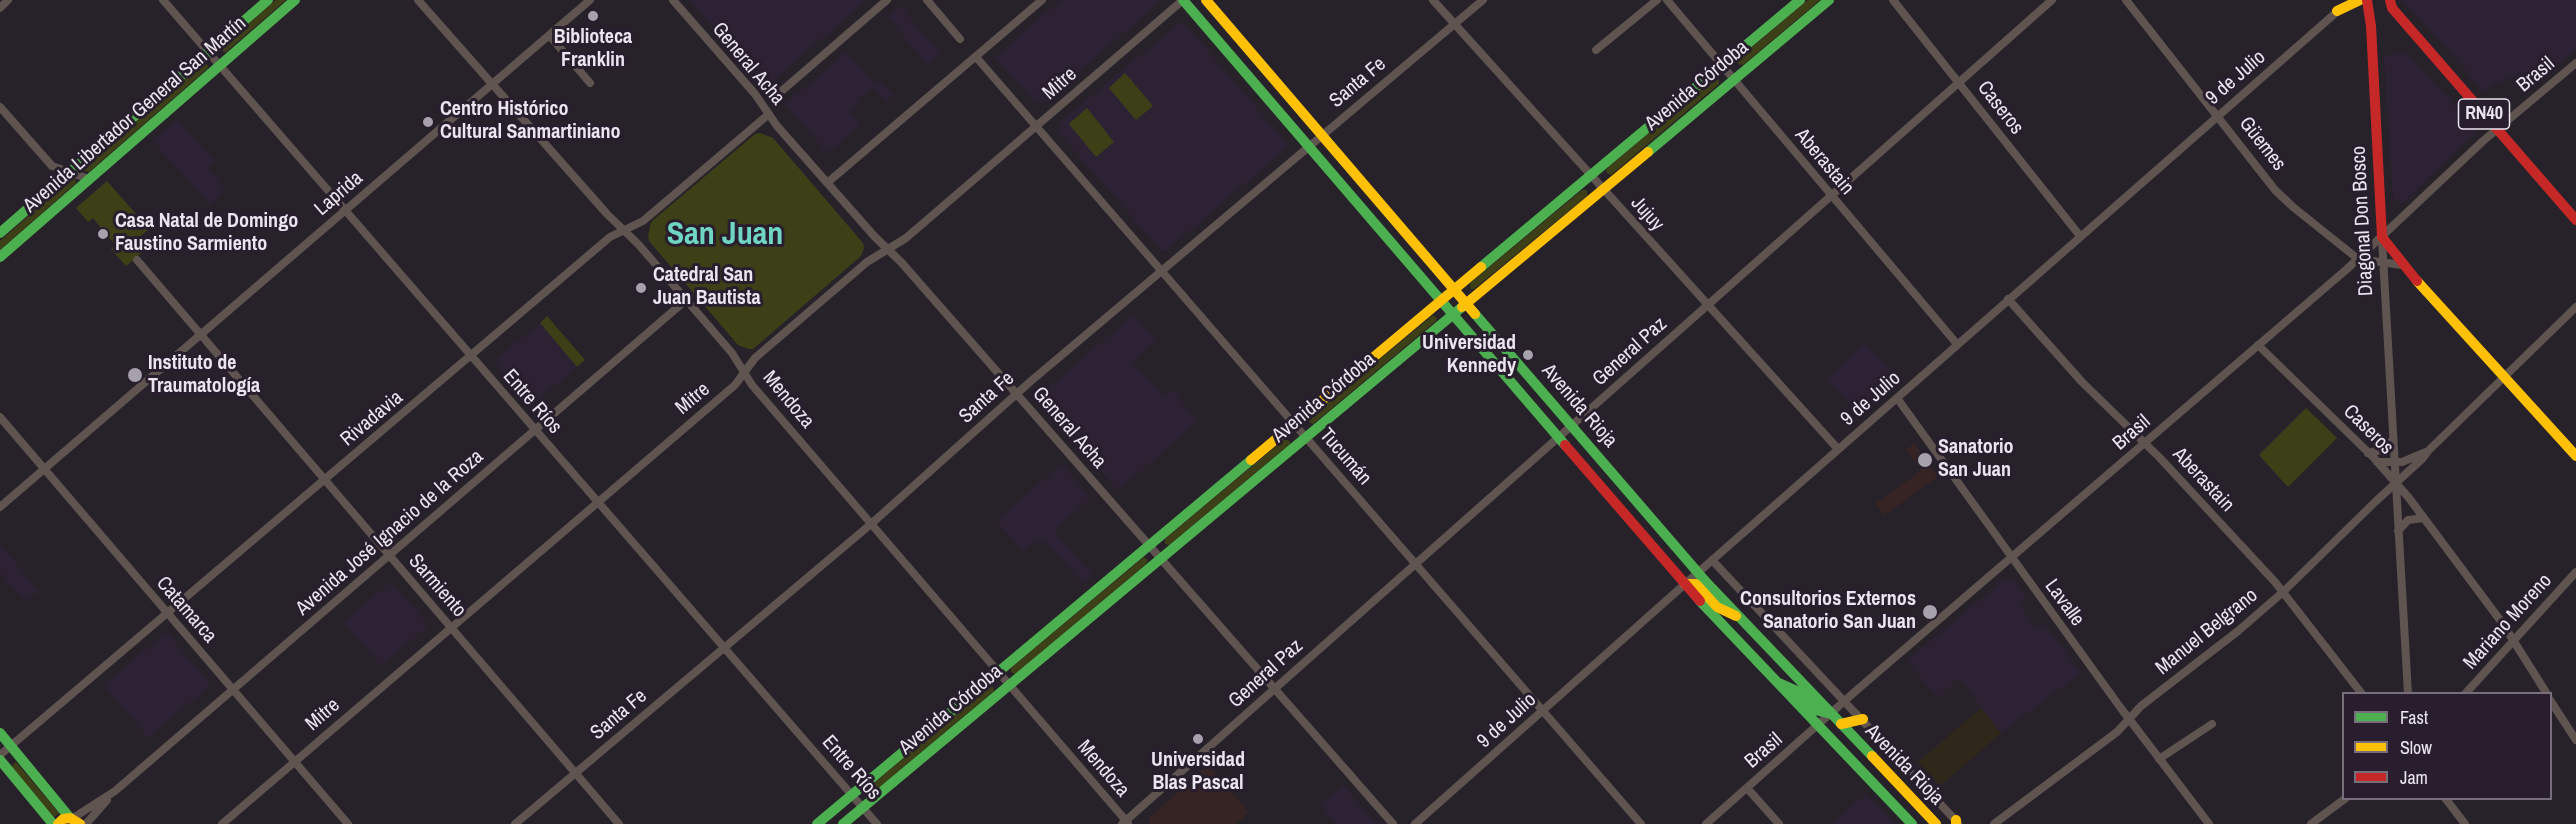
<!DOCTYPE html>
<meta charset="utf-8">
<style>
body{margin:0}
#map{position:relative;width:2576px;height:824px;overflow:hidden;background:#27222a;font-family:"Archivo Narrow",sans-serif}
canvas{display:block}
.legend{position:absolute;left:2342px;top:692px;width:210px;height:108px;box-sizing:border-box;background:#281e2d;border:2px solid #766e7b;margin:0;padding:8px 10px;list-style:none;font-size:18px;color:#ebe5ef}
.legend li{display:flex;align-items:center;gap:12px;height:30px}
.legend b{width:30px;border:2px solid #766e7b}
</style>
<div id="map">
<canvas width="2576" height="824"></canvas>
<ul class="legend">
<li><b style="height:8px;background:#4caf50"></b>Fast</li>
<li><b style="height:8px;background:#ffc107"></b>Slow</li>
<li><b style="height:8px;background:#c62828"></b>Jam</li>
</ul>
</div>
<script>
const ctx = document.querySelector('canvas').getContext('2d');
ctx.lineJoin = 'round';
function paint(path, color) { ctx.fillStyle = color; ctx.fill(path, 'evenodd'); }
const poly = rows => new Path2D(rows.map(r => 'M' + r).join(''));
function stroke(path, color, width, dash) { ctx.strokeStyle = color; ctx.lineWidth = width; ctx.lineCap = dash ? 'butt' : 'round'; ctx.setLineDash(dash || []); ctx.stroke(path); }
function write(font, color, halo, rows, align = 'center') {
  ctx.font = font + ' "Archivo Narrow",sans-serif'; ctx.lineWidth = 6; ctx.setLineDash([]); ctx.textBaseline = 'middle'; ctx.strokeStyle = halo; ctx.fillStyle = color; for (const [text, x, y, turn = 0] of rows) {
    ctx.save(); ctx.translate(x, y); ctx.rotate((+turn || 0) * Math.PI / 180); ctx.textAlign = isNaN(turn) ? turn : align; if (halo) ctx.strokeText(text, 0, 0); ctx.fillText(text, 0, 0); ctx.restore();
  }
}
const built = poly([
 [690,0,867,0,770,83,761,81],
 [1061,0,1159,0,1155,6,1044,102,1035,103,995,57],
 [2403,0,2576,0,2576,49,2531,88,2521,73,2494,85,2485,92],
 [900,6,941,54,928,66,888,17],
 [1178,24,1186,25,1289,146,1167,250,1161,250,1059,133,1059,123],
 [847,52,875,84,880,80,893,96,886,102,874,87,861,98,857,101,860,105,850,113,860,125,827,153,785,104],
 [2407,53,2477,131,2402,203,2393,199,2384,56],
 [177,120,215,161,207,168,225,189,209,204,153,141],
 [1134,314,1156,340,1132,361,1164,396,1172,390,1198,421,1118,491,1041,403,1041,394],
 [540,323,577,367,532,405,494,361],
 [1865,342,1898,379,1858,413,1826,379],
 [1062,464,1091,498,1054,531,1093,576,1083,584,1045,541,1039,546,1035,541,1023,551,996,520],
 [0,544,39,591,25,601,0,572],
 [2005,579,2013,580,2027,599,2020,605,2035,628,2044,623,2081,673,2001,733,1959,678,1938,698,1907,661],
 [391,582,427,623,426,628,381,666,343,622],
 [164,634,169,635,208,681,207,688,148,738,104,685],
 [1343,785,1357,801,1377,824,1337,824,1321,805],
 [1866,794,1895,824,1832,824,1851,807]
]);
const industrial = poly([
 [1981,708,2001,733,1940,786,1918,762]
]);
const medical = poly([
 [1914,443,1938,476,1884,516,1876,503,1922,470,1906,450],
 [1208,765,1249,812,1236,824,1149,824,1150,817]
]);
const green = poly([
 [276,0,286,0,226,52,223,52,222,47],
 [1808,0,1820,0,1743,65,1738,64,1737,60],
 [203,63,207,64,208,68,89,172,85,171,84,167],
 [1125,73,1153,106,1136,120,1109,88],
 [1715,78,1719,80,1719,84,1611,175,1607,173,1606,169],
 [1087,108,1114,142,1096,157,1069,124],
 [760,133,773,138,863,243,864,248,861,256,753,349,749,349,738,345,649,241,648,235,651,222,755,134],
 [72,178,75,179,76,183,0,250,0,241],
 [107,181,149,229,136,240,145,250,126,266,111,249,115,245,93,218,88,222,76,208],
 [1582,190,1587,190,1587,196,1474,289,1471,289,1470,283],
 [1433,315,1437,318,1436,321,1313,424,1309,422,1309,418],
 [547,316,585,360,577,367,540,323],
 [2306,408,2337,438,2288,487,2259,455],
 [1286,438,1291,443,1169,545,1165,544,1165,539],
 [1144,557,1148,560,1146,564,1015,674,1011,672,1011,668],
 [990,686,993,687,994,691,871,794,868,793,867,789],
 [16,762,59,813,54,817,11,766]
]);
const street = poly([
 [163,0,877,824],
 [418,0,607,214,639,245,732,353,752,385,1128,823],
 [673,0,755,94,777,126,875,237,901,262,1393,824],
 [927,0,960,39],
 [1433,0,1838,449],
 [1667,0,1957,344],
 [1893,0,2080,236],
 [2126,0,2275,190,2293,207,2358,259,2402,265],
 [0,8,8,0],
 [549,35,590,83],
 [1596,50,1657,0],
 [976,57,1641,824],
 [777,95,887,0],
 [0,107,52,166,89,179],
 [827,183,1042,0],
 [2382,239,2408,694],
 [137,260,619,824],
 [2008,299,2082,382,2160,458,2275,582,2362,694],
 [2258,345,2374,458,2409,498,2503,624,2547,694],
 [1897,398,2120,707,2209,824],
 [0,417,348,824],
 [2368,453,2381,450,2393,440],
 [2377,462,2402,462,2426,452],
 [0,507,590,0],
 [2398,531,2408,520,2424,518],
 [1712,560,1958,823],
 [2465,694,2576,572],
 [2550,700,2576,740],
 [0,755,610,237,643,221,769,114],
 [2159,759,2212,724],
 [1747,788,1779,824],
 [2445,798,2465,824],
 [73,818,115,791,686,300],
 [86,824,107,800],
 [222,824,735,385,755,358,867,262,906,238,1183,0],
 [515,824,871,524,1031,381,1483,0],
 [1122,824,2052,0],
 [1415,824,1685,584,2339,10],
 [1706,824,1858,689,2347,269,2483,141,2576,63],
 [1994,824,2117,732,2141,706,2238,631,2283,592,2375,502,2422,459,2428,451,2576,307],
 [2311,824,2346,798]
]);
const fast = poly([
 [1183,0,1565,445],
 [1648,152,1829,0],
 [0,233,268,0],
 [0,257,295,0],
 [1481,267,1800,0],
 [1475,314,1706,582,1872,756],
 [1700,601,1912,824],
 [1779,683,1797,691,1815,710,1831,714],
 [0,733,70,818],
 [0,760,53,824],
 [817,824,1251,460],
 [843,824,1462,307]
]);
const slow = poly([
 [1206,0,1475,314],
 [2337,11,2360,0],
 [2417,281,2576,456],
 [1462,307,1648,152],
 [1251,460,1481,267],
 [1685,584,1696,584,1717,607,1736,616],
 [1841,724,1863,719],
 [1872,756,1936,824],
 [1956,820,1956,824],
 [58,824,63,819,70,818,80,824]
]);
const jam = poly([
 [2367,0,2371,26,2382,237,2417,281],
 [2390,0,2392,8,2576,220],
 [1565,445,1700,601]
]);
const markers = [
 [593,16,6,"#a6a1aa"],
 [428,122,6,"#a6a1aa"],
 [103,234,6,"#a6a1aa"],
 [641,288,6,"#a6a1aa"],
 [1528,355,6,"#a6a1aa"],
 [135,375,8,"#a6a1aa"],
 [1925,460,8,"#a6a1aa"],
 [1930,612,8,"#a6a1aa"],
 [1198,739,6,"#a6a1aa"]
];
const shields = [
 [2484,114,51]
];
const shieldNames = [
 ["RN40",2484,114]
];
const poiNames = [
 ["Biblioteca",593,38,"center"],
 ["Franklin",593,61,"center"],
 ["Centro Histórico",440,110],
 ["Cultural Sanmartiniano",440,133],
 ["Casa Natal de Domingo",115,222],
 ["Faustino Sarmiento",115,245],
 ["Catedral San",653,276],
 ["Juan Bautista",653,299],
 ["Universidad",1516,344,"right"],
 ["Kennedy",1516,367,"right"],
 ["Instituto de",148,364],
 ["Traumatología",148,387],
 ["Sanatorio",1938,448],
 ["San Juan",1938,471],
 ["Consultorios Externos",1916,600,"right"],
 ["Sanatorio San Juan",1916,623,"right"],
 ["Universidad",1198,761,"center"],
 ["Blas Pascal",1198,784,"center"]
];
const streetNames = [
 ["General Acha",748,64,50],
 ["Brasil",2536,75,-40],
 ["9 de Julio",2236,78,-41],
 ["Santa Fe",1358,83,-40],
 ["Mitre",1060,84,-41],
 ["Avenida Córdoba",1697,86,-40],
 ["Caseros",2000,108,52],
 ["Avenida Libertador General San Martín",135,115,-41],
 ["Güemes",2262,144,52],
 ["Aberastain",1824,162,50],
 ["Laprida",339,194,-41],
 ["Jujuy",1647,214,48],
 ["Diagonal Don Bosco",2363,221,-93],
 ["General Paz",1630,352,-42],
 ["Santa Fe",987,398,-42],
 ["Avenida Córdoba",1324,398,-40],
 ["Mitre",693,399,-40],
 ["9 de Julio",1871,399,-41],
 ["Mendoza",788,400,50],
 ["Entre Ríos",532,402,49],
 ["Avenida Rioja",1579,406,49],
 ["Rivadavia",372,419,-40],
 ["General Acha",1069,428,49],
 ["Caseros",2368,430,45],
 ["Brasil",2132,433,-41],
 ["Tucumán",1345,457,49],
 ["Aberastain",2203,480,47],
 ["Avenida José Ignacio de la Roza",390,533,-41],
 ["Sarmiento",437,586,49],
 ["Lavalle",2064,603,54],
 ["Catamarca",186,610,49],
 ["Mariano Moreno",2508,622,-48],
 ["Manuel Belgrano",2207,632,-39],
 ["General Paz",1266,674,-42],
 ["Avenida Córdoba",951,710,-40],
 ["Mitre",323,715,-41],
 ["Santa Fe",619,715,-40],
 ["9 de Julio",1507,721,-42],
 ["Brasil",1764,751,-41],
 ["Avenida Rioja",1904,765,46],
 ["Entre Ríos",851,768,49],
 ["Mendoza",1103,769,49]
];
const townNames = [
 ["San Juan",725,235]
];
paint(built, '#2d2234');
paint(industrial, '#2f281a');
paint(medical, '#352423');
paint(green, '#3d4017');
stroke(street, '#5f544f', 8);
stroke(fast, '#4caf50', 10);
stroke(slow, '#ffc107', 10);
stroke(jam, '#c62828', 10);
for (const [x, y, r, color] of markers) { const dot = new Path2D(); dot.arc(x, y, r, 0, 2 * Math.PI); ctx.fillStyle = color; ctx.fill(dot); stroke(dot, '#281e2d', 2); }
for (const [x, y, w] of shields) { const box = new Path2D(); box.roundRect(x - w / 2, y - 15, w, 30, 4.5); ctx.fillStyle = '#281e2d'; ctx.fill(box); stroke(box, '#ebe5ef', 1.5); }
write('bold 18px', '#ebe5ef', null, shieldNames);
write('bold 20px', '#ebe5ef', '#281e2d', poiNames, 'left');
write('20px', '#ebe5ef', '#281e2d', streetNames);
write('bold 32px', '#70d6c4', '#281e2d', townNames);
</script>
